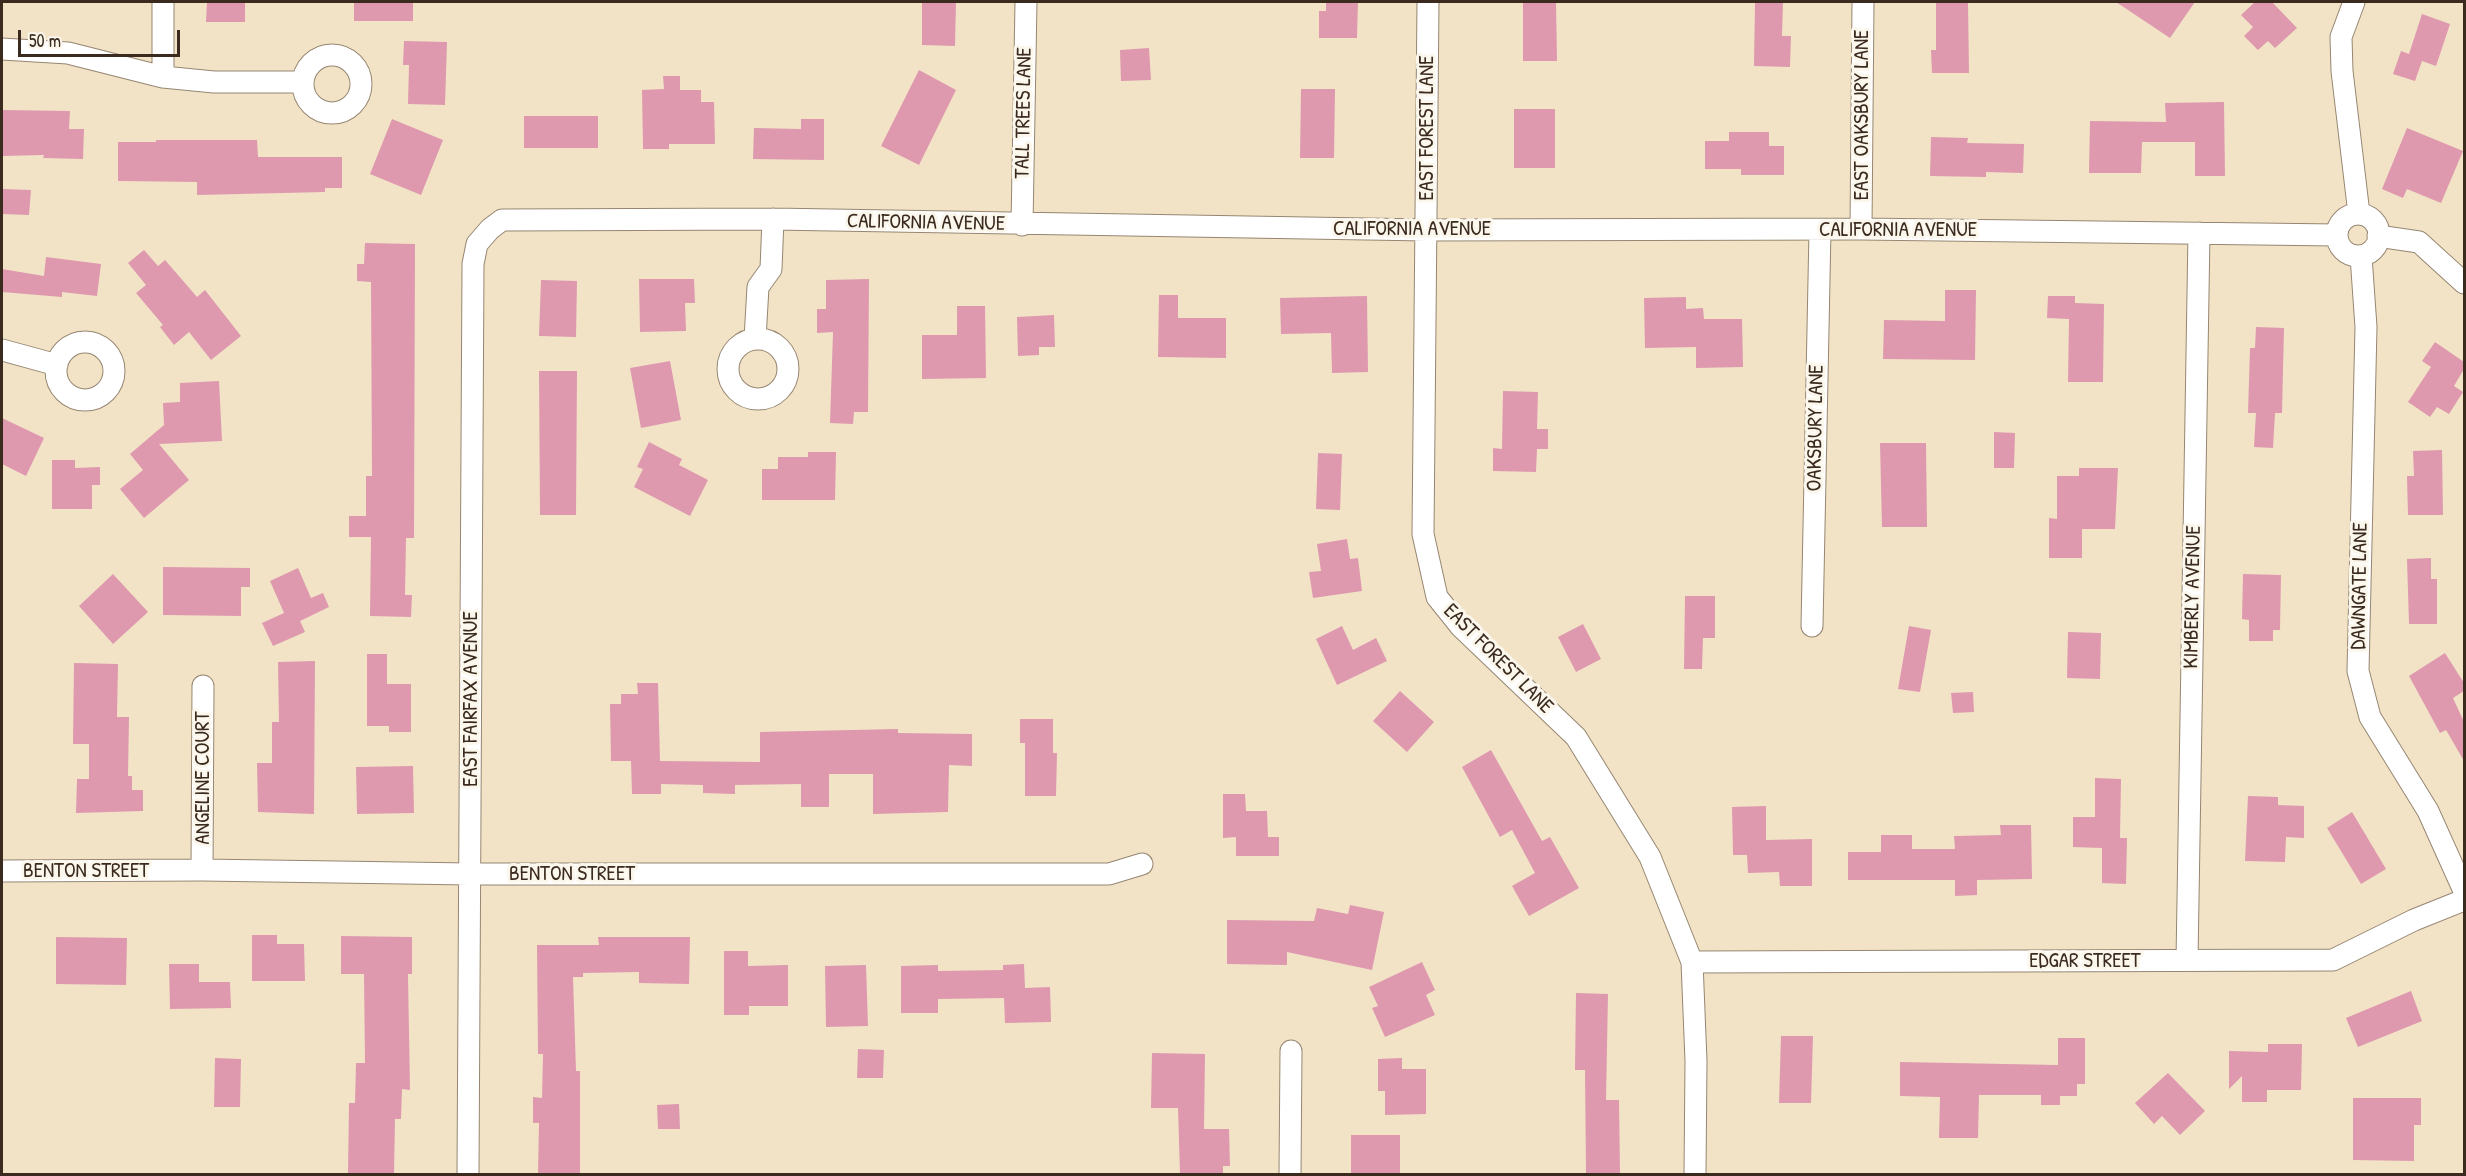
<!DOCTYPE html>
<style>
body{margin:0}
#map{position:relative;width:2466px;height:1176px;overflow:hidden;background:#f2e3c7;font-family:"Patrick Hand",sans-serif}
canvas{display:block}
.frame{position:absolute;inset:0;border:3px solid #3b2a1e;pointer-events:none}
.scale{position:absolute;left:18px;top:30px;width:162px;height:27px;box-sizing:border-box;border:3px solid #3b2a1e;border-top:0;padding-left:8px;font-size:18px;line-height:21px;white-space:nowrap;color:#3b2a1e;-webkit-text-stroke:4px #fbf7ec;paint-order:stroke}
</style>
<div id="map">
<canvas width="2466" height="1176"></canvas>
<div class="frame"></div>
<div class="scale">50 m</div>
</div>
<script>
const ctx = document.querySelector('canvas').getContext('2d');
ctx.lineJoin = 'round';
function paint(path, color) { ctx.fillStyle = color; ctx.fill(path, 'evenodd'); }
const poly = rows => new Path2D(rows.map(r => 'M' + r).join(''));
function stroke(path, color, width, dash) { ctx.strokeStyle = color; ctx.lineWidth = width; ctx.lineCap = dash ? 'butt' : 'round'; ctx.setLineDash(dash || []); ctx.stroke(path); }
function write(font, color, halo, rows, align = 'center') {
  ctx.font = font + ' "Patrick Hand",sans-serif'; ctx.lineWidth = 6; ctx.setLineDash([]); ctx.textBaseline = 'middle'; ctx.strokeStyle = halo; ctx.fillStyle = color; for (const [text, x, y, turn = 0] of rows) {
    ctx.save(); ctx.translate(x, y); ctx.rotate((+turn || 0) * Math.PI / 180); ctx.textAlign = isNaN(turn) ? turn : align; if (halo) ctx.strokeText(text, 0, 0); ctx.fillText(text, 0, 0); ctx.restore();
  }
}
const building = poly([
 [207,2,245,2,245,22,206,22],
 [354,2,413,2,413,21,354,21],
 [922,2,956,2,955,46,922,45],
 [1326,2,1358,2,1357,38,1319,38,1319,11,1326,11],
 [1523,2,1556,2,1557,61,1523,61],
 [1755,2,1783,2,1782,36,1791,36,1790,67,1754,66],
 [1936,2,1968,2,1969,73,1932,73,1931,50,1936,50],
 [2116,2,2195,2,2170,38],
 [2255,2,2272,2,2297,28,2275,48,2268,41,2258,50,2244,36,2253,27,2241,15],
 [2422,14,2450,24,2436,66,2422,61,2415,81,2393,74,2401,51,2409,54],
 [404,41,447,42,445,105,408,104,409,65,403,65],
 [1149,48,1151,80,1121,81,1120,50],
 [919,70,956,90,919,165,881,146],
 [663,76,680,76,680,90,701,90,701,102,714,102,715,144,669,144,669,149,643,149,642,90,664,89],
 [1301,89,1335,89,1334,158,1300,158],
 [2224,102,2225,176,2195,176,2195,142,2142,142,2141,173,2089,173,2090,121,2166,122,2165,103],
 [1514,109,1555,109,1555,168,1514,168],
 [2,110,70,111,69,129,84,129,83,159,43,158,44,155,2,156],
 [524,116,598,116,598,148,524,148],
 [392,119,443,140,421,195,370,174],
 [801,119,824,119,824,160,753,159,754,128,801,129],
 [2407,128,2463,151,2441,203,2407,189,2403,198,2382,189],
 [1729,132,1769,132,1769,146,1784,146,1784,175,1741,175,1741,169,1705,169,1705,141,1729,141],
 [1931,137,1968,138,1967,143,2024,144,2023,173,1986,172,1986,177,1930,176],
 [156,140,257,140,258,157,342,157,342,188,325,188,325,192,197,195,197,182,118,181,118,142,156,142],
 [2,189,31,190,29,215,2,214],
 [365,243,415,244,414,538,406,538,405,595,412,595,411,617,370,616,371,537,349,537,349,516,366,516,366,476,372,476,371,282,357,281,357,264,364,264],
 [144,250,158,266,165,260,197,297,205,290,241,336,211,360,189,332,174,345,160,327,163,325,136,293,146,285,128,263],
 [46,257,101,264,97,296,62,292,62,297,2,292,2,269,44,276],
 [639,279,694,279,695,303,685,303,686,331,640,332],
 [869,279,868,412,854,412,853,424,830,423,833,332,817,333,817,309,826,309,826,280],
 [541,280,577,281,576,337,539,336],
 [1945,290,1976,290,1975,360,1883,359,1884,320,1945,321],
 [1159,295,1178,295,1178,318,1226,318,1226,358,1158,357],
 [1367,296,1368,372,1332,373,1331,333,1281,334,1280,298],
 [2048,296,2075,296,2075,303,2104,304,2103,382,2068,382,2069,319,2047,318],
 [1686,297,1686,309,1703,308,1704,319,1742,319,1743,367,1696,368,1696,347,1645,348,1644,298],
 [957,306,985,306,986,378,922,379,922,335,957,335],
 [1054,315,1055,347,1039,347,1039,355,1018,356,1017,317],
 [2256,327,2284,328,2282,413,2275,413,2273,448,2254,447,2256,413,2248,413,2250,348,2255,348],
 [2435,342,2464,362,2464,369,2454,386,2463,392,2449,414,2437,407,2430,417,2408,402,2431,367,2422,361],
 [670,361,681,420,641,428,630,368],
 [539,371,577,371,576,515,540,515],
 [219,381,222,441,159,444,189,480,144,518,120,489,143,470,130,454,164,425,163,403,180,402,180,383],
 [1503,391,1538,392,1537,429,1548,429,1548,449,1537,449,1536,472,1493,471,1493,448,1502,449],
 [2,418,44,438,26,476,2,464],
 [1994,432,2015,433,2014,468,1994,468],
 [649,442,682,459,679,465,708,480,690,516,634,487,643,469,637,467],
 [1880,443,1926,443,1927,527,1882,527],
 [2442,450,2443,515,2408,515,2407,476,2414,476,2413,451],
 [808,452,836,452,835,500,762,500,762,469,778,469,778,457,808,457],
 [1318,453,1342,454,1340,510,1316,509],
 [52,460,75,460,75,468,100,467,100,485,92,485,92,509,52,509],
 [2079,468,2118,468,2115,529,2082,529,2082,558,2049,558,2049,518,2057,519,2057,476,2079,476],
 [1347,539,1350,559,1358,558,1362,591,1313,598,1309,572,1321,571,1317,544],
 [2431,558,2431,579,2437,579,2437,624,2409,624,2407,559],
 [163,567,250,568,250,587,241,587,241,616,163,615],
 [298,568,311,598,323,593,329,607,300,621,305,632,273,646,262,623,284,613,270,581],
 [113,574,148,612,113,644,79,606],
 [2243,574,2281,575,2280,630,2273,630,2273,641,2249,641,2249,620,2242,619],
 [1685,596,1715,596,1715,638,1703,638,1702,669,1684,669],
 [1583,624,1601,659,1576,672,1558,637],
 [1342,626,1353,650,1376,638,1387,661,1337,685,1316,639],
 [1909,626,1931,630,1920,692,1898,689],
 [2068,632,2101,633,2100,679,2067,678],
 [2445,653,2464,683,2464,691,2453,698,2464,722,2464,761,2446,730,2440,733,2409,676],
 [367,654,387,654,387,684,411,684,411,732,389,732,389,726,367,726],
 [315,661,314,814,258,812,257,763,272,763,272,722,279,722,278,662],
 [74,663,118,664,117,717,129,717,128,776,132,776,132,790,143,790,143,811,76,813,77,779,89,779,89,744,73,744],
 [637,683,658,683,660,761,760,762,760,732,898,729,898,733,972,734,972,766,949,765,948,812,873,814,873,774,829,774,829,807,801,807,801,784,735,785,735,794,703,793,703,785,661,784,661,794,632,794,631,761,611,761,610,704,621,704,621,694,638,694],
 [1400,691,1434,722,1407,752,1373,721],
 [1973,692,1974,712,1953,713,1951,693],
 [1020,719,1053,719,1053,753,1057,753,1056,796,1025,796,1025,743,1020,743],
 [1491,750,1542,841,1550,837,1579,888,1529,916,1512,886,1535,873,1512,830,1500,837,1462,767],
 [413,766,414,813,357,814,356,767],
 [2095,778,2121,779,2120,838,2127,838,2126,884,2102,883,2102,848,2073,847,2073,817,2095,817],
 [1223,794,1245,794,1246,811,1267,811,1268,837,1279,837,1279,856,1236,856,1236,837,1223,838],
 [2248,796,2278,797,2278,805,2304,806,2304,838,2286,837,2285,862,2245,861],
 [1766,806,1766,840,1812,839,1812,886,1780,886,1779,872,1748,873,1747,855,1733,855,1732,807],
 [2352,812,2386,869,2361,884,2327,828],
 [2000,825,2031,825,2032,879,1977,880,1977,895,1955,896,1955,880,1848,880,1848,852,1881,852,1881,835,1912,835,1912,849,1955,849,1954,836,2001,835],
 [1350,905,1384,912,1372,970,1287,952,1287,965,1227,964,1227,920,1314,921,1317,908,1348,914],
 [252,935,277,935,277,944,304,944,305,981,252,981],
 [341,936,412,937,412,974,408,974,410,1090,402,1089,401,1119,395,1119,394,1174,348,1174,349,1103,355,1103,356,1063,365,1063,364,974,341,974],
 [56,937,127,938,126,985,56,984],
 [598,937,690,937,689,984,639,983,639,972,583,973,583,977,573,977,576,1071,580,1071,580,1174,538,1174,539,1123,533,1123,533,1097,542,1098,543,1054,538,1054,537,945,599,945],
 [724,951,748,951,748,966,788,965,788,1006,749,1006,749,1015,724,1015],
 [1422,962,1435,990,1426,995,1435,1015,1385,1037,1372,1008,1378,1006,1369,987],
 [169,964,199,964,199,982,230,982,231,1008,170,1009],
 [1024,964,1025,988,1050,987,1051,1022,1005,1023,1004,998,938,999,938,1013,901,1013,901,966,938,965,938,971,1003,970,1003,965],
 [866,965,868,1026,826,1027,825,966],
 [2411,991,2422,1021,2358,1047,2346,1018],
 [1576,993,1608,994,1606,1100,1619,1100,1620,1173,1586,1174,1585,1070,1575,1070],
 [1781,1036,1813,1036,1811,1103,1779,1103],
 [2058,1038,2085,1038,2085,1084,2077,1084,2077,1096,2060,1096,2060,1105,2041,1105,2041,1095,1979,1095,1978,1138,1939,1138,1940,1097,1900,1096,1900,1062,2058,1065],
 [2268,1044,2302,1044,2301,1090,2267,1090,2267,1102,2242,1102,2242,1076,2229,1089,2229,1051,2268,1052],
 [858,1049,884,1050,883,1078,857,1078],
 [1152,1053,1205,1054,1204,1129,1229,1129,1230,1166,1223,1166,1223,1174,1180,1174,1178,1108,1151,1108],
 [215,1058,241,1059,240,1107,214,1107],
 [1402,1058,1402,1069,1426,1069,1426,1114,1385,1115,1385,1091,1378,1091,1378,1059],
 [2168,1073,2205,1111,2180,1135,2162,1116,2154,1124,2135,1103],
 [2353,1098,2421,1098,2421,1125,2414,1125,2414,1161,2353,1160],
 [679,1104,680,1129,658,1129,657,1105],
 [1351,1135,1400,1135,1400,1174,1351,1174]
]);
const street = poly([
 [163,2,163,77],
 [1428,2,1423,534,1437,597,1461,627,1576,737,1650,857,1692,962,1696,1061,1695,1174],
 [2354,2,2341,37,2342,71,2359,214],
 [2,49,68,53,163,77,214,82,303,82],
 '303 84a29 29 0 1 1 58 0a29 29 0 1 1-58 0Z',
 '2337 235a21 21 0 1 1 42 0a21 21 0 1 1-42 0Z',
 [1022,225,1026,2],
 [1861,229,1863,2],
 [2378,236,2419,242,2464,283],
 [2361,256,2366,327,2358,671,2370,717,2428,811,2464,891],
 [755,339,758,287,771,269,773,219],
 '728 369a30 30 0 1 1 60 0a30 30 0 1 1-60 0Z',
 '56 371a29 29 0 1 1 58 0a29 29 0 1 1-58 0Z',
 [2,350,57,365],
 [1812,626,1820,230],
 [202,870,203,686],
 [2,871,202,870,470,874,1109,874,1142,864],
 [2187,960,2199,233],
 [1692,962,2333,960,2414,920,2464,900],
 [468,1174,473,264,477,244,490,229,502,220,773,219,1426,230,1861,229,2337,235],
 [1290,1174,1291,1051]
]);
const streetNames = [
 ["TALL TREES LANE",1024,113,-89],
 ["EAST OAKSBURY LANE",1862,115,-90],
 ["EAST FOREST LANE",1427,128,-90],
 ["CALIFORNIA AVENUE",926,223,1],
 ["CALIFORNIA AVENUE",1412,229],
 ["CALIFORNIA AVENUE",1898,230],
 ["OAKSBURY LANE",1816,428,-89],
 ["DAWNGATE LANE",2360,586,-89],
 ["KIMBERLY AVENUE",2193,597,-89],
 ["EAST FOREST LANE",1498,659,45],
 ["EAST FAIRFAX AVENUE",471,699,-90],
 ["ANGELINE COURT",203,778,-90],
 ["BENTON STREET",86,871],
 ["BENTON STREET",572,874],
 ["EDGAR STREET",2085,961]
];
paint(building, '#de99af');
stroke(street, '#968672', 23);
stroke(street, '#fff', 21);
write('21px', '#3b2a1e', '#fbf7ec', streetNames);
</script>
